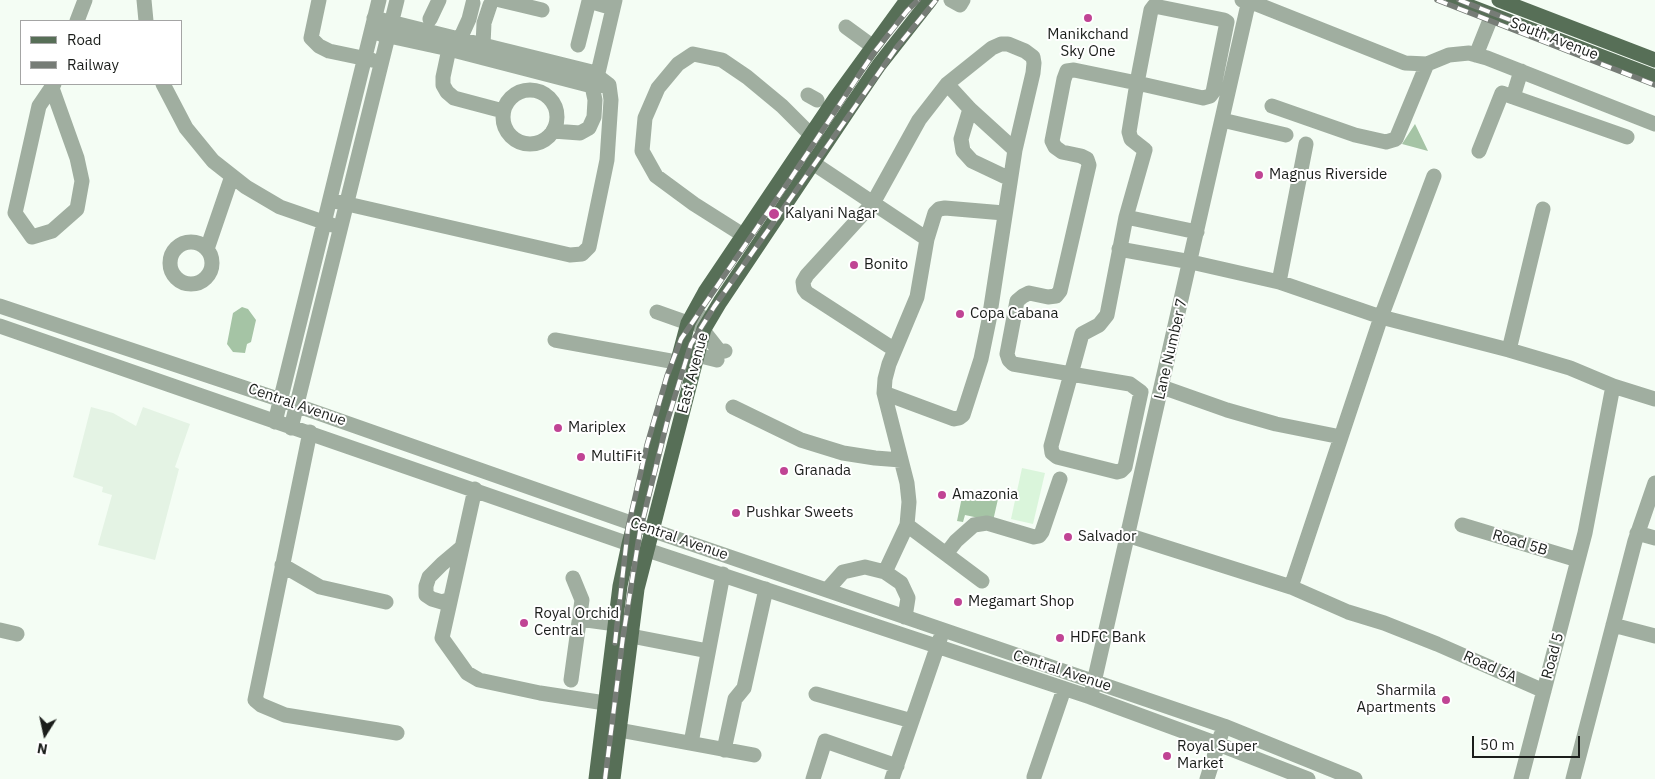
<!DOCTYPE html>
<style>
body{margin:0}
#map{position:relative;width:1655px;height:779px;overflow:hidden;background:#f4fdf4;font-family:"IBM Plex Sans",sans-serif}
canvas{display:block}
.legend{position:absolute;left:20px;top:20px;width:162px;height:65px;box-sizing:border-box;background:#fff;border:1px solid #a4a5a4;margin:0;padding:6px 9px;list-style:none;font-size:15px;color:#1b1e1b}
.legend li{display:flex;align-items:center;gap:10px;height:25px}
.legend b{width:25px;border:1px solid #a4a5a4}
.north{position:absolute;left:20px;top:709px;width:50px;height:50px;-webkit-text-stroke:4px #fff;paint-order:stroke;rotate:190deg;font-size:14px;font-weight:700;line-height:20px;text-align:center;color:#1b1e1b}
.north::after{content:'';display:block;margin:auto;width:18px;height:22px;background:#1b1e1b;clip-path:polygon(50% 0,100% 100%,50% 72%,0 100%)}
.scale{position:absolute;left:1472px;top:736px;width:108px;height:22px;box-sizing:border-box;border:2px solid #1b1e1b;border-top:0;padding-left:6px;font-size:15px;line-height:18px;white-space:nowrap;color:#1b1e1b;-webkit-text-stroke:4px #fff;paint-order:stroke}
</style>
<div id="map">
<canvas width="1655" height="779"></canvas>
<ul class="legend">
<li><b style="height:6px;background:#576f57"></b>Road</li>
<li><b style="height:6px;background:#767c76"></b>Railway</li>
</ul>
<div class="north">N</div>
<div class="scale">50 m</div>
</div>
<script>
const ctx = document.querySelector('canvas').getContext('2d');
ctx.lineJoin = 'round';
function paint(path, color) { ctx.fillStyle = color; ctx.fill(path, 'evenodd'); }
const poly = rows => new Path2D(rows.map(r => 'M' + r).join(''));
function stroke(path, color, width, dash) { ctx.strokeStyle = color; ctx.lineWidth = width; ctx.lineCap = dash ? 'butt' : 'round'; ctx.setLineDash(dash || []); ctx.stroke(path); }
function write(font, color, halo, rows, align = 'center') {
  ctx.font = font + ' "IBM Plex Sans",sans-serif'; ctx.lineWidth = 4; ctx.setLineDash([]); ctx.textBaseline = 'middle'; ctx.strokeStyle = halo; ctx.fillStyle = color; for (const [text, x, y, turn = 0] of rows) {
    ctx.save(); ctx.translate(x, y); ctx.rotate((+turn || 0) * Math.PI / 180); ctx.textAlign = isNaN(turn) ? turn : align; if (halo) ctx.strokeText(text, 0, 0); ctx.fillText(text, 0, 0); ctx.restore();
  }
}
const built = poly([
 [91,407,113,413,136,426,143,407,190,424,175,467,179,469,155,560,98,545,112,495,102,492,103,487,73,477]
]);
const green = poly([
 [1022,468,1045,473,1033,524,1011,519]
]);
const water = poly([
 [1415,124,1428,151,1402,144],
 [242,307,248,309,256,320,251,342,247,344,245,353,233,352,227,344,233,313],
 [963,492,998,499,993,521,965,515,963,522,957,521]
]);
const minor = poly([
 [144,0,146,21],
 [319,0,311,38,319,46,329,51,372,60],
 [500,0,542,10],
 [951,0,960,5,963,0],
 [1242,0,1249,1,1405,63,1427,64,1449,55,1469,53,1487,58,1655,124],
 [430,19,439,0],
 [77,21,85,0],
 [846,27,872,46],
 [380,34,449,49,592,86,609,85],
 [460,39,469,19,473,3],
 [483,45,484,23,490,5],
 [578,45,589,1,613,8],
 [449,49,443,77,443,85,447,92,454,98,503,111],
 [1476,55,1492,15],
 [1521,71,1513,97,1627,137],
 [597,77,615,0],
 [163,84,186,128,213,161,246,187,280,207,332,225],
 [947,84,970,109,1015,150],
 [52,88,77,158,82,181,77,209,52,231,32,237,15,213,39,106,54,84],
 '503 117a27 27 0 1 1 54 0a27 27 0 1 1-54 0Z',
 [808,95,817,100],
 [1272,106,1355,135,1386,142,1396,139,1427,64],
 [970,109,961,139,963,151,972,161,1010,179],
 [1222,120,1286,135],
 [553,131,580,133,589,128,594,117,595,100,592,86],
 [1479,151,1502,93,1513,97],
 [813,163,927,239],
 [330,200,570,255,582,254,589,247,607,160,611,100,609,85,592,72,374,18],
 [1126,217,1145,150,1131,139,1129,132,1137,83,1203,98,1210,96,1213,92,1227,22,1224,20,1154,6,1151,10,1137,83,1074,70,1067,71,1064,79,1052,141,1055,147,1062,152,1081,156,1087,159,1089,165,1060,291,1056,296,1048,297,1029,293,1023,296,1017,301,1007,354,1009,360,1013,364,1071,374,1051,446,1052,453,1057,457,1117,472,1121,471,1125,467,1141,392,1130,384,1071,374,1082,334,1099,325,1107,315,1126,217],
 [1126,217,1197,232],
 [743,235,694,204,656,176,642,151,645,118,658,88,678,64,693,54,722,60,747,77,782,106,811,135],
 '170 263a21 21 0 1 1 42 0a21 21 0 1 1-42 0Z',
 [207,249,232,176],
 [1119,249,1191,262,1279,282,1381,317,1509,350,1570,368,1613,386,1655,399],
 [1279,282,1306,144],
 [0,306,281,400,651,530,1224,726,1355,779],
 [657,312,688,323],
 [702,317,698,324,720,352,725,351],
 [0,326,629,544,1090,697,1218,744,1308,779],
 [555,340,676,362],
 [1509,350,1543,209],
 [697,355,717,360],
 [1162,387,1227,410,1276,424,1341,437],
 [884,393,954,419,959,418,963,415,981,359,989,320,1015,150,1033,73,1034,63,1033,57,1025,51,1008,44,1001,44,992,48,947,84,919,120,873,203,807,275,803,282,804,289,807,293,895,350],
 [733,407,801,440,843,453,875,458,901,460],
 [275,422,379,0],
 [291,428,397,0],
 [310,432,255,700,261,705,285,715,397,733],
 [475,489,442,638,467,673,479,680,540,693,605,703],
 [907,525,982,581],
 [1462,525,1578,560],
 [1637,533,1655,538],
 [1127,535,1291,587,1381,317,1434,176],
 [946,554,956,541,974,525,987,523,1034,537,1039,536,1042,532,1060,479],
 [282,565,320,587,386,602],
 [885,572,907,525,909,502,907,483,884,393,885,379,889,364,917,297,927,239,935,213,939,209,945,208,1004,213],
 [1291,587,1348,612,1384,623,1437,644,1544,691],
 [827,590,843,572,865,567,885,572,901,583,908,598,905,617],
 [450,599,442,602,432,599,426,595,426,586,429,577,442,564,461,548],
 [579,619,616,624],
 [1613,625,1655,636],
 [0,630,17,634],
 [631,636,708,651],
 [571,680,582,600,573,578],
 [1092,691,1249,0],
 [816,694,912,721],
 [619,730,754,755],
 [691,743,723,574],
 [724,750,735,699,744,688,766,589],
 [1034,777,1064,689],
 [813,779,825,741,897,766],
 [892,779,940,639],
 [1207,779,1221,735],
 [1521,779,1585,533,1613,386],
 [1573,779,1635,541,1655,483]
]);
const major = poly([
 [1453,0,1655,77],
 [1499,0,1655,60],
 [596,779,620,586,629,544,688,323,705,292,835,99,907,0],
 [613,779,637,589,704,329,720,302,849,109,879,65,930,0]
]);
const rail = poly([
 [1437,0,1655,85],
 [1459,0,1587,50],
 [615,643,628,528,647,445,667,376,681,339,789,181,873,54,907,11,918,0],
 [605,779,623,637,640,531,667,422,691,344,714,307,897,47,936,0]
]);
const markers = [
 [1088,18,5,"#c04494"],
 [1259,175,5,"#c04494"],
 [774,214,6,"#c04494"],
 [854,265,5,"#c04494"],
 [960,314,5,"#c04494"],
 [558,428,5,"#c04494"],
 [581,457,5,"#c04494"],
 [784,471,5,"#c04494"],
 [942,495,5,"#c04494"],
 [736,513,5,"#c04494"],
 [1068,537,5,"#c04494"],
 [958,602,5,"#c04494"],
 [524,623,5,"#c04494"],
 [1060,638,5,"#c04494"],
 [1446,700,5,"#c04494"],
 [1167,756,5,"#c04494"]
];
const poiNames = [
 ["Manikchand",1088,35,"center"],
 ["Sky One",1088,52,"center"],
 ["Magnus Riverside",1269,175],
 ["Kalyani Nagar",785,214],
 ["Bonito",864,265],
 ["Copa Cabana",970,314],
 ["Mariplex",568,428],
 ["MultiFit",591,457],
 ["Granada",794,471],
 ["Amazonia",952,495],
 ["Pushkar Sweets",746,513],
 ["Salvador",1078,537],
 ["Megamart Shop",968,602],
 ["Royal Orchid",534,614],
 ["Central",534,631],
 ["HDFC Bank",1070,638],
 ["Sharmila",1436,691,"right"],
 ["Apartments",1436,708,"right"],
 ["Royal Super",1177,747],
 ["Market",1177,764]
];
const streetNames = [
 ["South Avenue",1554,39,21],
 ["Lane Number 7",1171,349,-77],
 ["East Avenue",693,373,-75],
 ["Central Avenue",297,405,19],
 ["Central Avenue",679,539,19],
 ["Road 5B",1520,543,17],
 ["Road 5",1553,656,-75],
 ["Road 5A",1490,667,24],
 ["Central Avenue",1062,671,18]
];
paint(built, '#e4f3e4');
paint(green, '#daf5db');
paint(water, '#a5c4a5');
stroke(minor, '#a0aea0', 15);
stroke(major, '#576f57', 15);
stroke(rail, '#767c76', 5.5);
stroke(rail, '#fff', 4, [11]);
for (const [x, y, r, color] of markers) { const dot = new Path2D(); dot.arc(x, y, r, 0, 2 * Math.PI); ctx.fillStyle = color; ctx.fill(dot); stroke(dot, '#fff', 2); }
write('15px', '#1b1e1b', '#fff', poiNames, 'left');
write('15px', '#1b1e1b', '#fff', streetNames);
</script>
